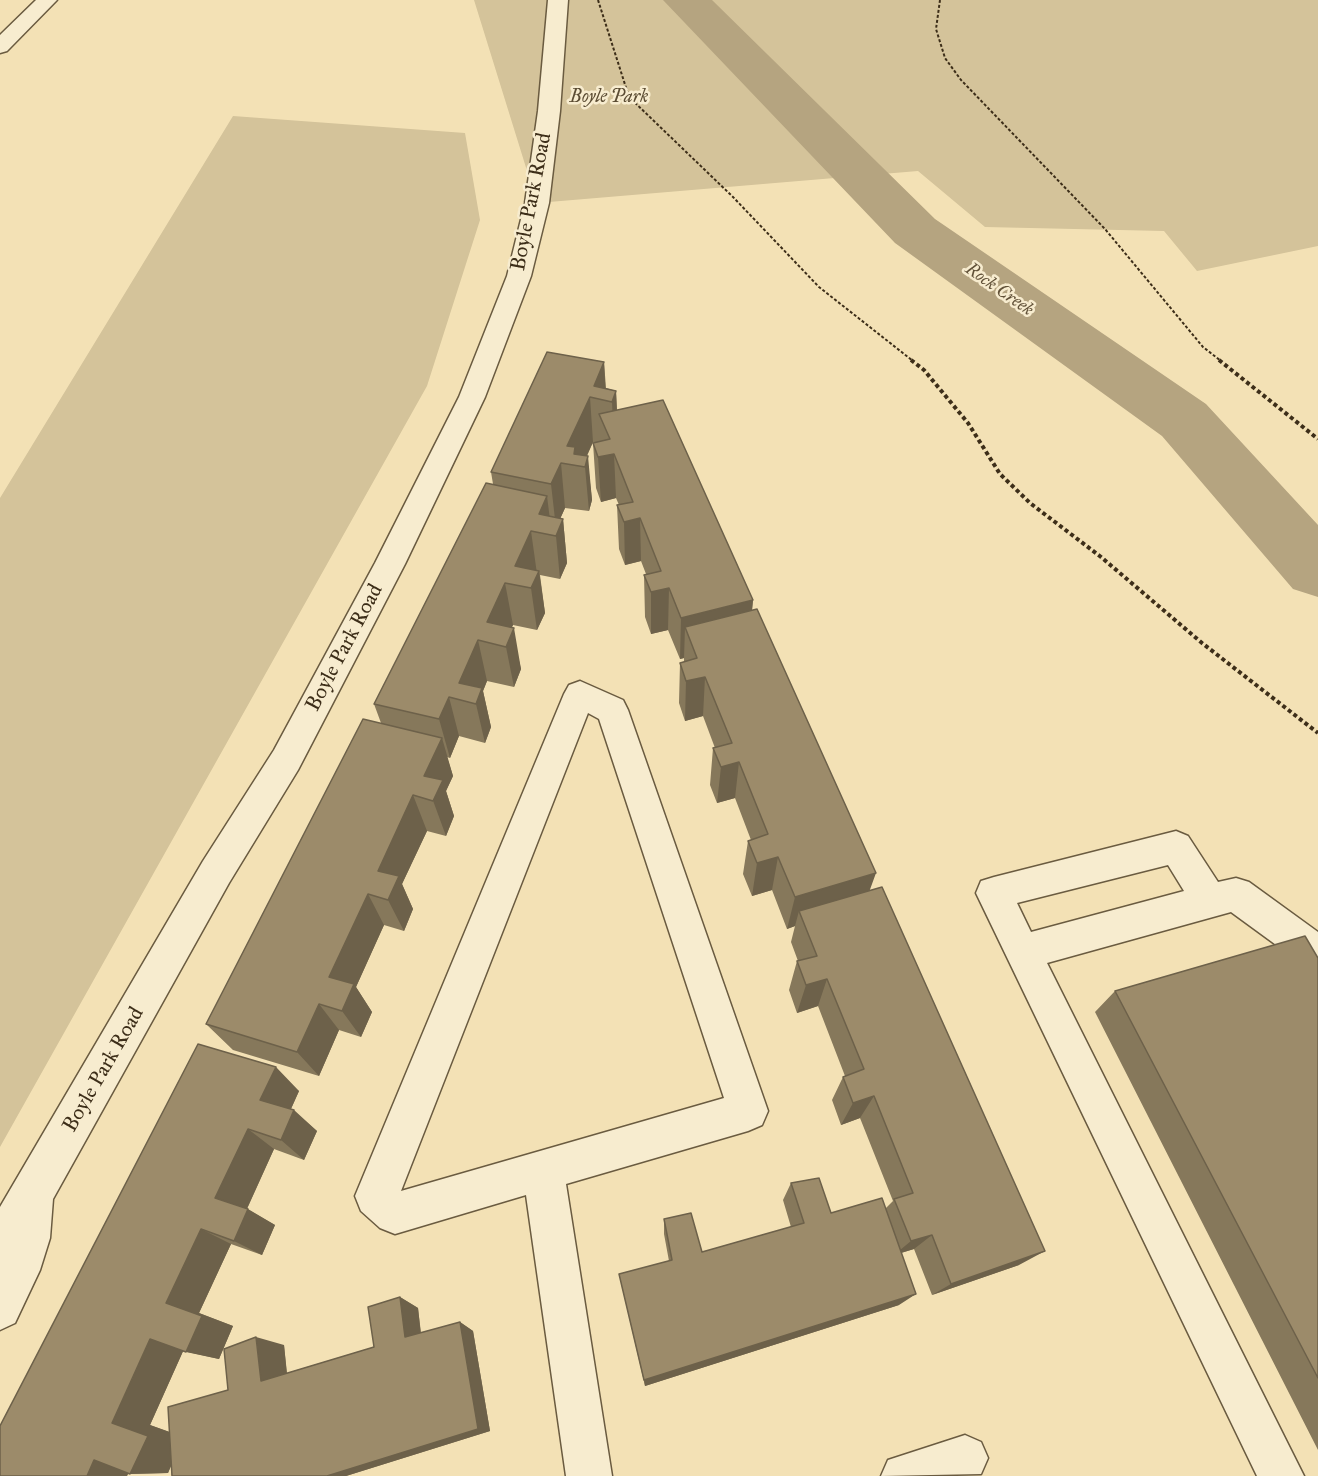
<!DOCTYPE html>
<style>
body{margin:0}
canvas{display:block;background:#f3e1b5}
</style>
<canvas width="1318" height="1476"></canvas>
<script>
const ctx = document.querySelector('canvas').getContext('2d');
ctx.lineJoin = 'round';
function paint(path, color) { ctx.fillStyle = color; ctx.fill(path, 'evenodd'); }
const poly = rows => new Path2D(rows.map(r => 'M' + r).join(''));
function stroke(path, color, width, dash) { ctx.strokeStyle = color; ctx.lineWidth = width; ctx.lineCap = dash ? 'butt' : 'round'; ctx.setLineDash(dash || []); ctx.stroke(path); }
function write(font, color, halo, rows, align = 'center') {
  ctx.font = font + ' "IM FELL Great Primer",serif'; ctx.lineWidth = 5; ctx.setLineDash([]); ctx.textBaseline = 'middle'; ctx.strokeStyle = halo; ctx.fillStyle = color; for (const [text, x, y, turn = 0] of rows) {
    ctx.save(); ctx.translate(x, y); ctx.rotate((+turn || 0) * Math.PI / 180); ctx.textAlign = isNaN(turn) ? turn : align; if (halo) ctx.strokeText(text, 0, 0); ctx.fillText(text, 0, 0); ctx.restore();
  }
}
const green = poly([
 [474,0,1318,0,1318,246,1197,271,1164,231,985,227,918,171,537,203],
 [233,116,465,133,480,220,427,386,0,1147,0,498]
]);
const river = poly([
 [663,0,712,0,935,219,1206,404,1318,525,1318,597,1293,589,1162,436,895,243,663,0]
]);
const pathFar1 = poly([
 [598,0,629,97,733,197,819,287,913,361],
 [940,0,936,29,945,58,961,80,1105,229,1203,347,1221,361]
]);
const path = poly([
 [911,360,924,370,968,423,1000,474,1030,503,1101,557,1202,643,1318,733],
 [1219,360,1318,439]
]);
const minor = poly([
 [36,0,57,0,7,51,0,53,0,35,36,0],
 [548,0,568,0,560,111,549,203,531,276,485,397,405,564,298,770,229,883,53,1199,50,1238,40,1270,15,1323,0,1330,0,1207,203,861,274,750,375,563,459,397,507,276,525,203,538,111,548,0],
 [580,681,623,700,628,710,768,1111,762,1125,748,1131,566,1184,612,1476,566,1476,526,1195,395,1234,380,1228,361,1211,355,1196,564,694,569,685,580,681],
 [588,713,599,719,724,1098,401,1191,588,713],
 [1176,831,1188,836,1218,882,1236,878,1249,882,1318,932,1318,971,1305,966,1231,912,1047,963,1304,1476,1257,1476,976,893,981,881,994,877,1176,831],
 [1168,865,1184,891,1031,932,1017,903,1168,865],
 [965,1435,981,1442,988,1458,981,1474,881,1476,888,1460,965,1435]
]);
const wall = poly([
 [604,362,606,388,616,391,617,410,753,600,752,610,869,891,1019,1265,932,1295,914,1249,901,1253,899,1305,645,1386,619,1274,669,1261,664,1234,664,1219,702,1252,791,1227,783,1200,791,1183,831,1213,885,1209,893,1201,860,1118,841,1125,832,1100,843,1077,845,1076,818,1006,797,1013,789,990,797,961,798,961,791,942,795,926,787,929,772,890,752,896,743,874,748,841,751,840,735,798,717,803,710,785,713,748,715,748,703,716,685,721,679,703,680,663,684,662,684,658,680,659,668,630,651,634,645,617,644,575,646,574,641,561,625,565,619,549,617,505,619,505,616,498,601,502,596,488,593,443,595,443,593,442,587,456,592,500,589,511,565,508,560,519,563,519,567,563,560,579,540,575,545,613,537,630,513,625,511,628,521,669,514,687,487,681,483,691,491,727,485,743,459,736,450,758,447,757,453,776,446,791,454,816,446,836,427,831,402,884,413,909,404,931,384,925,356,987,372,1012,361,1037,339,1030,319,1076,233,1050,206,1024,381,723,374,704,493,484,491,472],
 [1318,958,1318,1450,1095,1012,1115,991],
 [198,1044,299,1091,291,1109,317,1131,304,1160,274,1149,247,1209,275,1225,262,1255,231,1244,199,1313,233,1326,219,1359,183,1351,150,1425,169,1432,228,1390,284,1345,287,1373,374,1347,400,1297,418,1308,421,1333,460,1322,473,1331,490,1431,346,1476,172,1476,171,1465,168,1473,128,1474,127,1476]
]);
const shadedWall = poly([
 [604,362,606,400,594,386],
 [616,391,618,436,614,447,612,402],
 [590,397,593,442,582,466,567,446],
 [614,454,616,498,601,502,598,457],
 [588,456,592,500,589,511,585,467],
 [561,463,565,508,556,528,551,484],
 [547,496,552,536,539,514],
 [640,518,641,561,625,565,624,522],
 [563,519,567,563,560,579,556,536],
 [531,531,537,574,515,566],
 [539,571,545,613,537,630,531,588],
 [505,583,513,625,503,646,487,622],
 [669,588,668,630,651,634,651,592],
 [753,600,749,642,685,627,684,658,680,659,681,618],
 [514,628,521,669,514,687,506,647],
 [478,640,487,681,483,691,491,727,485,743,476,704,459,683],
 [705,677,703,716,685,721,686,681],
 [449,697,459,736,450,758,439,719],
 [442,738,453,776,446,791,454,816,446,836,424,776],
 [739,762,735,798,717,803,721,767],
 [413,795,427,831,402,884,413,909,404,931,388,900,378,871],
 [778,857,772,890,752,896,757,863],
 [876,873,864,906,799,911,795,926,787,929,795,897],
 [368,894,384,925,356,987,372,1012,361,1037,342,1011,329,977],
 [827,979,818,1006,797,1013,806,985],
 [319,1004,339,1030,319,1076,297,1052],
 [276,1067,299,1091,285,1122,260,1100],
 [874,1096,860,1118,841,1125,853,1103],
 [294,1110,317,1131,304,1160,281,1140],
 [248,1129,274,1149,244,1215,215,1198],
 [248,1209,275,1225,262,1255,234,1241],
 [201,1229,231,1244,199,1313,233,1326,219,1359,186,1352,166,1303],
 [932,1235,914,1249,894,1255,911,1241],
 [1045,1251,1019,1265,932,1295,951,1284],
 [916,1294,899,1305,645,1386,644,1380],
 [400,1297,418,1308,422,1345,405,1337],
 [460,1322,473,1331,490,1431,346,1476,327,1476],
 [256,1337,284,1345,288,1386,261,1381],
 [150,1339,185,1347,150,1425,184,1437,168,1473,130,1474,112,1423],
 [94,1460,135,1460,127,1476,87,1476]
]);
const building = poly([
 [547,352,604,362,594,386,616,391,612,402,590,397,567,446,575,447,574,454,588,456,585,467,561,463,551,484,491,472,547,352],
 [663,400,753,600,681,618,669,588,651,592,644,575,661,571,640,518,624,522,617,505,633,502,614,454,598,457,593,443,610,439,599,414,663,400],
 [486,483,547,496,539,514,563,519,556,536,531,531,515,566,539,571,531,588,505,583,487,622,514,628,506,647,478,640,459,683,482,688,476,704,449,697,439,719,374,704,486,483],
 [757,609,876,873,795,897,778,857,757,863,748,841,768,834,739,762,721,767,713,748,732,743,705,677,686,681,680,663,697,658,685,627,757,609],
 [363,719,442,738,424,776,443,780,433,801,413,795,378,871,399,876,388,900,368,894,329,977,354,984,342,1011,319,1004,297,1052,206,1024,363,719],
 [882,887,1045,1251,951,1284,932,1235,911,1241,894,1199,913,1193,874,1096,853,1103,843,1077,864,1069,827,979,806,985,797,961,817,956,799,911,882,887],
 [1305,936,1318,958,1318,1378,1115,991,1305,936],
 [198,1044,276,1067,260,1100,294,1110,281,1140,248,1129,215,1198,248,1209,234,1241,201,1229,166,1303,202,1316,186,1352,150,1339,112,1423,148,1436,130,1474,94,1460,87,1476,0,1476,0,1426,198,1044],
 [819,1178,831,1213,882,1198,916,1294,644,1380,619,1274,672,1260,664,1219,691,1213,702,1252,804,1223,791,1183,819,1178],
 [400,1297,405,1337,460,1322,478,1429,327,1476,172,1476,168,1407,228,1390,224,1349,256,1337,261,1381,374,1347,368,1307,400,1297]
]);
const farParknames = [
 ["Boyle Park",609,98]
];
const farWaternames = [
 ["Rock Creek",999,290,35]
];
const streetNames = [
 ["Boyle Park Road",532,202,-79],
 ["Boyle Park Road",345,648,-62],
 ["Boyle Park Road",104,1070,-60]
];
paint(green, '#d4c39a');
paint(river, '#b5a480');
stroke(minor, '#6a5b40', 3);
stroke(pathFar1, '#3d2e19', 2, [3, 2]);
stroke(path, '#3d2e19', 4, [4, 3]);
paint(minor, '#f7eccf');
paint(wall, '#86785b');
paint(shadedWall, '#6d614a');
paint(building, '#9c8b6a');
stroke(building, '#6d614a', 1.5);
write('italic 18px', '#5b4c33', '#f7eccf', farParknames);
write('italic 18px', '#615138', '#f7eccf', farWaternames);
write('21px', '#3d2e19', '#f7eccf', streetNames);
</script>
